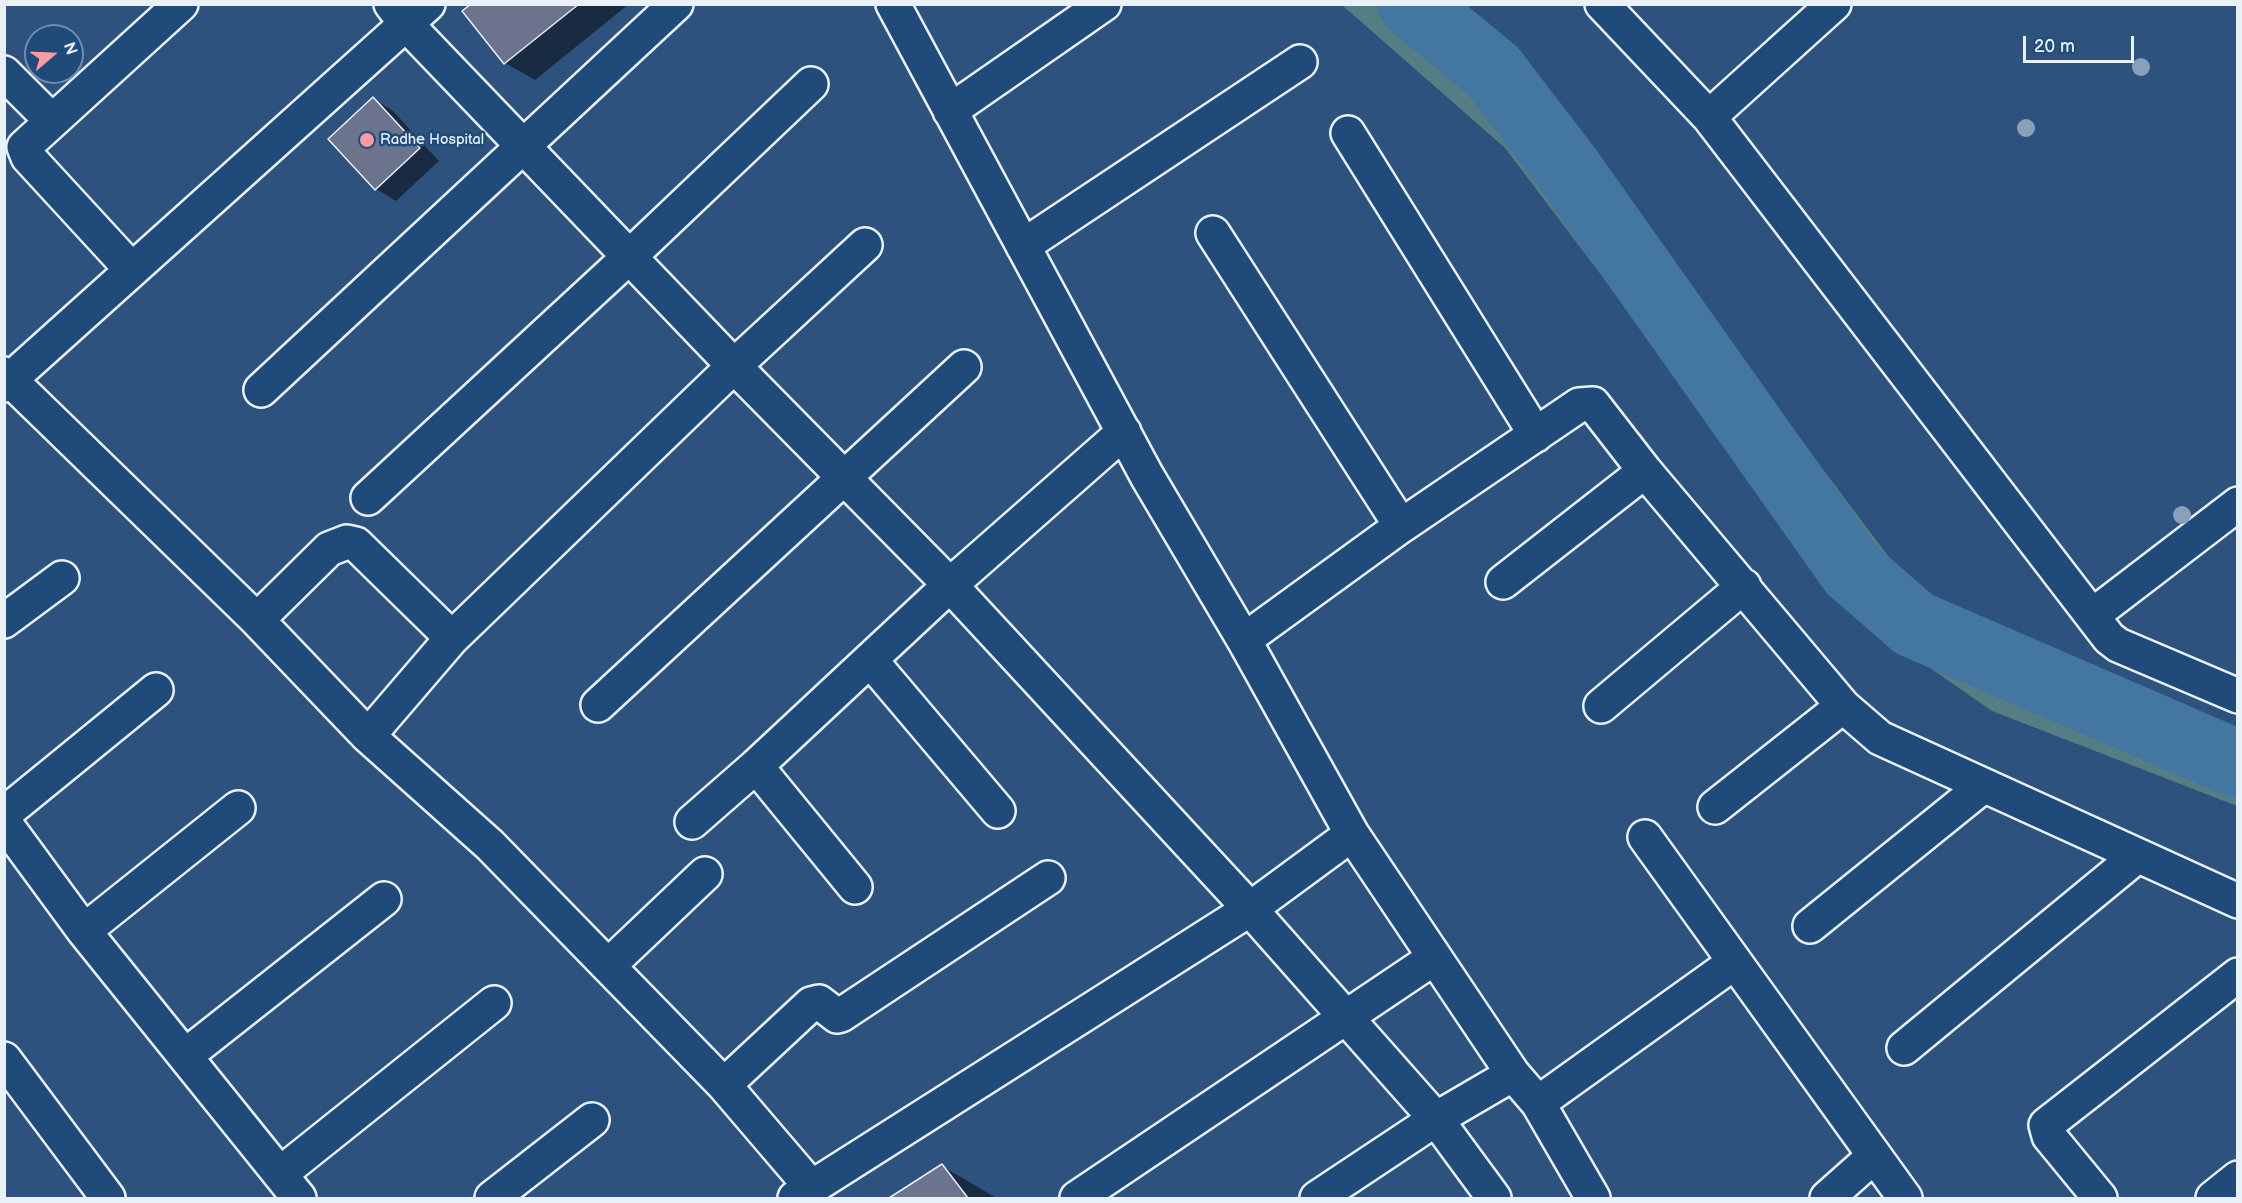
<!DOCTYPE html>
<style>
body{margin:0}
#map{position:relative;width:2242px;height:1203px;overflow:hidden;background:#2e527e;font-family:"Balsamiq Sans",sans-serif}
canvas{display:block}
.frame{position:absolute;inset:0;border:6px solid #e8f1f8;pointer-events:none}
.north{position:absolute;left:24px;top:24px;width:60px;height:60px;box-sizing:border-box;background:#1f4a7a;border:2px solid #6f8dac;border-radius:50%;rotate:71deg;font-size:16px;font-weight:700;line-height:24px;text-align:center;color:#e8f1f8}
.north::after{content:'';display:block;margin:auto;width:21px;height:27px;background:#ff9aa2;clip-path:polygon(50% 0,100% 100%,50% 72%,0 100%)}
.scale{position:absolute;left:2023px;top:36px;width:111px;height:27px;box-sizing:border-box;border:3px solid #e8f1f8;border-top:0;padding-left:8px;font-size:18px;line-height:21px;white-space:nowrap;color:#e8f1f8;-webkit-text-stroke:4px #1f4a7a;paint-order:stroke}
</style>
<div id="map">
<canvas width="2242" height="1203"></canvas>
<div class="frame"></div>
<div class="north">N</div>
<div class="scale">20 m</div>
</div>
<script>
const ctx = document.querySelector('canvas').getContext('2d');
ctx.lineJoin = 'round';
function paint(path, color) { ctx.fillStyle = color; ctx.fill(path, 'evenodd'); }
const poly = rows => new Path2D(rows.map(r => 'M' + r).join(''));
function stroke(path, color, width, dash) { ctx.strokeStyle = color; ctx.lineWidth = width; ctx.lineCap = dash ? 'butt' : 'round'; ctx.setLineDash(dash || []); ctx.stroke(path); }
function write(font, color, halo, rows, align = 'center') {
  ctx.font = font + ' "Balsamiq Sans",sans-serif'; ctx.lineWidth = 5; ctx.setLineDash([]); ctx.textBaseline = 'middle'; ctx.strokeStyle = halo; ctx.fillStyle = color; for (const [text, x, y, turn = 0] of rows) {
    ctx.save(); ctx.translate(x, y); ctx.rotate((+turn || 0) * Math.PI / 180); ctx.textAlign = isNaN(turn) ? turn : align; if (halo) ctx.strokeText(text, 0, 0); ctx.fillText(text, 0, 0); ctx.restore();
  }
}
const green = poly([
 [1342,5,1427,5,1499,63,1597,168,1927,608,2237,739,2237,806,1992,711,1864,622,1505,148]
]);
const shadow = poly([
 [473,4,629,4,535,80,505,63],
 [373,99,393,111,439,161,396,201,376,189],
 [942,1166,993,1196,996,1198,892,1198]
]);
const river = poly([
 [1412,4,1493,71,1568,169,1852,570,1914,624,2238,764]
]);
const building = poly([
 [471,4,579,4,504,64,462,11,471,4],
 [373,97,420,148,375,190,328,139,373,97],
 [942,1164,968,1198,889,1198,942,1164]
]);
const minor = poly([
 [391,4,407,25,734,366,950,585,1250,909,1436,1119,1494,1198],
 [893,4,1147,476,1244,640,1352,834,1513,1074,1538,1103,1593,1198],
 [1602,4,1709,117,2109,638,2118,645,2238,696],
 [4,73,51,120],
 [950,111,1104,4],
 [1709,117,1834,4],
 [1348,133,1536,435],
 [1213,233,1401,526],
 [1023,246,1300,62],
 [132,270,28,157,24,147,181,4],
 [4,374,257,620,368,736,490,845,724,1085,812,1188],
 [4,385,428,4],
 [261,390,676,4],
 [368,498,629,257,811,84],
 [1503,582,1645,471],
 [2093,615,2238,504],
 [257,620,329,549,347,542,356,544,452,638],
 [4,621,62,578],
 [1244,640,1401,526,1579,405,1593,404,1645,471,1843,706,1880,738,2238,901],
 [871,661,998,811],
 [598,705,964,367],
 [1601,706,1744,586],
 [368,736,452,638,734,366,865,245],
 [756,766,855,887],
 [1715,807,1843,706],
 [4,814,156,690],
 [4,822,84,931,299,1198],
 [692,822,756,766,950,585,1124,432],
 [1645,837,1905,1198],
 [1810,926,1982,787],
 [84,931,238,808],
 [608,966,705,874],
 [1904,1048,2137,856],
 [185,1056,384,899],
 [4,1059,108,1198],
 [724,1085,811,1004,819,1002,837,1016,841,1015,1048,878],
 [1538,1103,1735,962],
 [280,1174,494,1003],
 [492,1198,592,1120],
 [795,1198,1250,909,1352,834],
 [1077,1198,1434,958],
 [1317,1198,1436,1119,1513,1074],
 [1827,1198,1873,1157],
 [2100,1198,2049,1136,2046,1125,2238,975],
 [2213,1198,2238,1178]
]);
const trees = [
 [2141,67],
 [2026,128],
 [2182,515]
];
const markers = [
 [367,140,8,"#ff9aa2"]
];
const poiNames = [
 ["Radhe Hospital",380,140]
];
paint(green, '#547d84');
paint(shadow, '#0007');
stroke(river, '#4376a0', 68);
paint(building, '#6c748d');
stroke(building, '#e8f1f8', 1.5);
stroke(minor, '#e8f1f8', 38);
stroke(minor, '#1f4a7a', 33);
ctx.fillStyle = '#88a0b8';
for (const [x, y] of trees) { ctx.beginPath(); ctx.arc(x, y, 9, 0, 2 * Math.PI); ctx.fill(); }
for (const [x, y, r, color] of markers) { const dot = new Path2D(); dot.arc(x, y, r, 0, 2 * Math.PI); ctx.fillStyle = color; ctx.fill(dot); stroke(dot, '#1f4a7a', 2); }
write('15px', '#e8f1f8', '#1f4a7a', poiNames, 'left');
</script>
